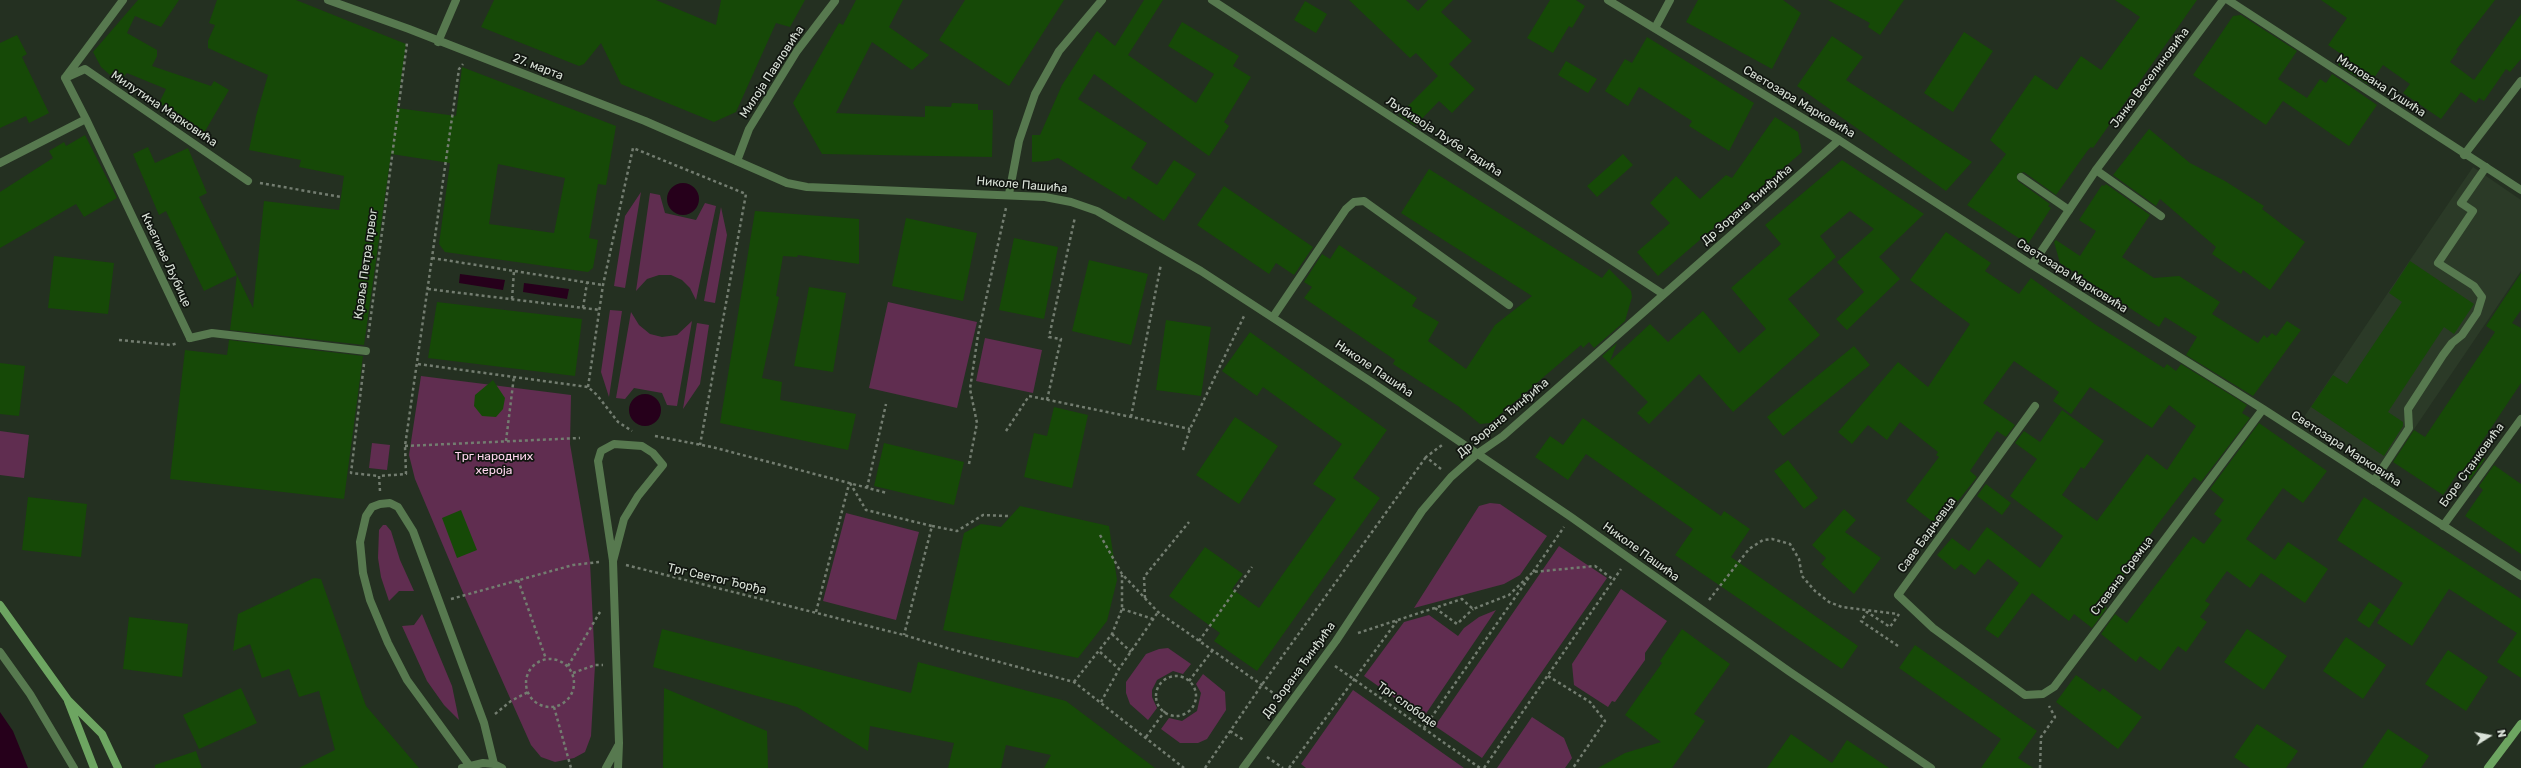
<!DOCTYPE html>
<meta charset="utf-8">
<style>
body{margin:0}
#map{position:relative;width:2521px;height:768px;overflow:hidden;background:#243021;font-family:Rubik,sans-serif}
canvas{display:block}
.north{position:absolute;left:2469px;top:716px;width:40px;height:40px;-webkit-text-stroke:3px #111610;paint-order:stroke;rotate:79deg;font-size:11px;font-weight:700;line-height:16px;text-align:center;color:#dae2d8}
.north::after{content:'';display:block;margin:auto;width:14px;height:18px;background:#dae2d8;clip-path:polygon(50% 0,100% 100%,50% 72%,0 100%)}
</style>
<div id="map">
<canvas width="2521" height="768"></canvas>
<div class="north">N</div>
</div>
<script>
const ctx = document.querySelector('canvas').getContext('2d');
ctx.lineJoin = 'round';
function paint(path, color) { ctx.fillStyle = color; ctx.fill(path, 'evenodd'); }
const poly = rows => new Path2D(rows.map(r => 'M' + r).join(''));
function stroke(path, color, width, dash) { ctx.strokeStyle = color; ctx.lineWidth = width; ctx.lineCap = dash ? 'butt' : 'round'; ctx.setLineDash(dash || []); ctx.stroke(path); }
function write(font, color, halo, rows, align = 'center') {
  ctx.font = font + ' Rubik,sans-serif'; ctx.lineWidth = 3.5; ctx.setLineDash([]); ctx.textBaseline = 'middle'; ctx.strokeStyle = halo; ctx.fillStyle = color; for (const [text, x, y, turn = 0] of rows) {
    ctx.save(); ctx.translate(x, y); ctx.rotate((+turn || 0) * Math.PI / 180); ctx.textAlign = isNaN(turn) ? turn : align; if (halo) ctx.strokeText(text, 0, 0); ctx.fillText(text, 0, 0); ctx.restore();
  }
}
const built = poly([
 [2473,167,2521,200,2521,271,2385,472,2304,417]
]);
const green = poly([
 [641,192,625,288,614,286,625,216],
 [650,193,660,195,665,213,696,220,705,203,716,206,696,300,690,288,682,280,671,275,659,275,647,279,636,291],
 [721,207,727,235,715,303,704,301],
 [888,302,977,322,957,408,869,388],
 [610,310,622,311,609,397,601,372],
 [631,312,639,325,650,334,662,337,677,335,692,321,677,406,667,405,662,393,634,388,625,399,616,398],
 [697,323,709,325,700,384,683,409],
 [985,338,1042,350,1033,393,976,381],
 [421,376,571,395,570,444,590,562,595,665,591,736,585,752,574,758,555,762,541,757,531,745,464,595,415,479,409,455],
 [0,431,29,435,24,478,0,475],
 [372,443,390,445,387,470,369,468],
 [1490,503,1500,504,1547,536,1520,575,1504,584,1414,608,1479,506],
 [846,513,919,532,896,620,823,601],
 [383,525,386,525,391,531,400,560,414,591,399,591,389,601,381,577,378,558,379,530],
 [1559,546,1607,578,1482,758,1435,726],
 [1621,589,1667,621,1645,653,1645,660,1615,702,1612,701,1608,707,1574,685,1572,664],
 [1496,610,1423,718,1364,676,1404,622,1429,615,1458,636,1464,628,1479,617],
 [422,614,452,686,459,720,444,705,427,681,402,626,414,625],
 [1168,648,1191,664,1183,674,1173,671,1157,680,1152,690,1152,697,1157,708,1148,720,1130,704,1126,693,1126,682,1146,654,1159,649],
 [1203,674,1225,692,1226,710,1207,739,1198,743,1180,743,1161,729,1169,718,1182,721,1197,711,1201,693,1196,684],
 [1353,690,1464,768,1306,768,1301,764],
 [1532,717,1564,738,1572,758,1565,768,1497,768]
]);
const water = poly([
 '667 199a16 16 0 1 1 32 0a16 16 0 1 1-32 0Z',
 [460,274,505,280,503,290,459,283],
 [524,283,569,289,567,299,523,292],
 '629 410a16 16 0 1 1 32 0a16 16 0 1 1-32 0Z',
 [0,712,13,731,28,768,0,768]
]);
const building = poly([
 [138,0,179,0,161,27,135,16,127,33,157,50,157,56,152,66,211,86,214,81,229,90,204,133,159,103,166,89,127,73,118,82,101,67,93,52],
 [217,0,296,0,406,44,397,108,456,116,462,67,616,126,606,185,598,184,589,238,598,240,593,268,588,272,445,252,439,244,450,163,391,154,364,345,230,330,237,275,204,291,166,211,159,215,133,154,148,147,155,163,188,148,207,193,199,197,253,308,264,201,339,210,344,176,299,167,301,160,249,150,256,116,268,75,208,48,208,41,215,25,209,23],
 [498,164,565,178,554,233,489,224],
 [494,0,656,0,716,25,721,0,805,0,790,27,776,23,736,112,714,122,621,84,601,43,584,64,579,66,481,27],
 [856,0,903,0,889,27,929,55,912,70,872,42,836,113,925,117,925,106,951,107,952,103,978,104,978,110,993,110,992,157,822,154,793,103,839,23,843,25],
 [965,0,1064,0,1009,86,939,40],
 [1144,0,1163,0,1128,55,1196,103,1214,74,1168,46,1182,22,1239,56,1233,66,1251,77,1224,122,1229,126,1209,156,1094,74,1078,99,1147,143,1131,168,1157,185,1174,160,1196,174,1164,221,1128,196,1126,200,1058,158,1048,161,1032,162,1032,135,1040,135,1062,85,1097,31,1115,46],
 [1349,0,1406,0,1418,11,1428,0,1453,0,1441,12,1472,41,1449,64,1475,89,1452,113,1439,101,1415,126,1399,115,1438,76,1416,53,1410,58],
 [1550,0,1576,0,1585,6,1572,28,1569,26,1553,53,1527,38],
 [1698,0,1783,0,1801,13,1772,69,1686,22],
 [1828,0,1904,0,1880,35,1868,27,1870,23],
 [2115,0,2197,0,2093,148,2091,147,2088,150,2056,195,2024,172,2017,174,2018,181,2050,204,2048,206,2051,208,2028,244,1967,205,2006,154,1990,140,2035,75,2057,90,2081,56,2101,70,2140,17],
 [2321,0,2495,0,2456,50,2458,51,2450,62,2474,80,2521,14,2521,59,2510,72,2506,69,2484,101,2479,98,2476,103,2461,92,2441,119,2403,93,2410,84,2383,65,2369,85,2338,65,2344,56,2328,45,2347,18],
 [1305,1,1327,14,1316,33,1294,20],
 [2241,15,2297,51,2278,79,2307,98,2320,79,2326,83,2332,74,2377,105,2349,146,2283,101,2266,125,2193,75,2233,16],
 [1964,32,1993,51,1953,112,1924,93],
 [17,35,27,54,22,57,49,113,29,123,26,116,0,128,0,43],
 [1832,36,1863,57,1846,80,1972,162,1946,191,1797,86],
 [1647,37,1754,103,1729,151,1689,126,1692,121,1639,87,1628,106,1605,91,1625,59,1632,63],
 [1566,61,1597,79,1588,93,1558,75],
 [1775,117,1798,132,1802,152,1658,276,1637,252,1670,223,1650,203,1676,176,1700,199,1726,175,1732,178],
 [2149,129,2190,163,2225,181,2264,206,2262,209,2305,242,2270,290,2243,270,2241,274,2212,254,2216,247,2160,199,2156,206,2113,175],
 [85,135,117,198,84,217,76,204,0,248,0,192,53,158,49,151,64,142,66,146],
 [1623,154,1633,165,1597,197,1587,186],
 [1842,160,1924,214,1879,257,1900,279,1847,330,1836,319,1864,292,1837,262,1874,229,1850,211,1820,236,1836,257,1788,299,1820,335,1733,412,1699,374,1649,424,1637,413,1648,402,1602,356,1617,343,1610,361,1650,324,1668,342,1703,311,1739,353,1766,329,1731,288,1781,244,1765,225],
 [1429,169,1602,278,1609,269,1631,291,1632,297,1625,321,1594,348,1589,342,1583,348,1581,345,1490,423,1480,424,1458,406,1393,364,1395,360,1304,298,1312,287,1304,282,1322,254,1330,259,1339,245,1417,298,1412,306,1439,322,1428,341,1466,369,1495,325,1532,296,1401,213],
 [2106,184,2150,215,2122,257,2154,278,2179,276,2220,302,2212,314,2258,343,2264,335,2267,338,2272,333,2276,336,2287,321,2301,330,2253,396,2186,355,2197,337,2165,317,2159,327,2060,263,2054,242,2056,240,2080,256,2096,231,2079,220,2102,185,2104,186],
 [1224,186,1313,247,1294,275,1276,263,1269,274,1197,225],
 [755,211,859,219,859,264,798,255,797,257,783,256,776,296,779,297,762,378,782,382,780,400,856,414,848,450,720,423],
 [906,218,977,233,963,301,892,286],
 [1946,232,1991,263,1985,271,2019,294,2031,278,2096,325,2164,368,2167,364,2176,371,2181,364,2247,405,2242,413,2250,418,2201,482,2194,477,2158,524,2126,568,2128,570,2102,605,2107,608,2092,628,2074,614,2069,621,2032,593,1998,638,1985,629,2019,583,1988,559,1975,575,1961,564,1955,570,1937,555,1952,538,1969,551,1987,527,2040,568,2063,536,2010,496,2037,459,2015,443,2024,431,2040,442,2062,410,2104,441,2084,469,2081,467,2062,495,2097,521,2147,454,2167,470,2196,426,2169,405,2152,428,2090,387,2071,414,2053,401,2059,392,2014,361,1983,403,2015,425,2006,437,1997,431,1970,471,1977,477,1938,526,1906,501,1939,457,1936,455,1938,452,1900,422,1887,440,1868,425,1852,444,1838,432,1898,362,1928,387,1970,324,1910,280],
 [1014,238,1058,247,1044,319,999,310],
 [54,256,114,263,108,314,48,308],
 [1089,260,1148,274,1131,345,1072,331],
 [2410,261,2474,304,2454,334,2444,327,2388,412,2403,422,2403,426,2384,456,2311,407,2333,375,2347,384,2402,302,2389,293],
 [2521,273,2521,310,2512,323,2521,328,2521,383,2475,452,2485,459,2470,480,2459,471,2443,495,2393,462,2414,430,2425,437,2495,332,2486,326],
 [809,287,846,293,833,372,794,366],
 [437,302,582,319,575,376,428,358],
 [1166,320,1211,327,1201,396,1156,390],
 [1250,332,1387,430,1353,478,1380,498,1257,671,1214,641,1220,633,1169,596,1205,547,1243,574,1232,589,1259,608,1336,499,1313,484,1342,444,1263,387,1257,396,1222,371],
 [229,340,363,356,344,499,170,479,185,350,227,355],
 [1854,346,1870,365,1783,436,1767,417],
 [0,363,25,366,19,416,0,414],
 [493,380,505,398,503,409,496,417,482,416,474,406,475,395],
 [1054,407,1088,415,1072,488,1024,477,1034,433,1047,436],
 [1235,417,1278,446,1239,504,1196,475],
 [1583,418,1721,516,1724,511,1750,529,1731,557,1858,646,1842,669,1675,555,1693,529,1586,454,1568,480,1535,457,1550,436,1563,445],
 [2259,423,2327,471,2303,503,2283,488,2246,539,2275,560,2288,542,2328,569,2305,603,2261,573,2250,588,2227,571,2205,601,2210,604,2200,617,2207,622,2186,652,2178,646,2160,671,2140,656,2136,662,2101,634,2115,614,2127,623,2193,536,2204,544,2222,520,2214,514,2224,500,2210,489],
 [884,443,964,462,954,505,874,486],
 [1788,460,1818,498,1804,509,1774,471],
 [2494,465,2521,484,2521,554,2465,516,2483,490,2479,486],
 [1986,484,2011,503,2002,515,1977,496],
 [28,497,87,504,81,557,22,550],
 [2364,497,2521,599,2521,678,2497,662,2517,633,2449,589,2412,646,2377,623,2403,583,2337,540],
 [1020,506,1109,526,1117,580,1107,621,1078,658,943,630,964,533,981,524,1001,527],
 [1844,509,1856,520,1845,532,1881,558,1854,594,1821,564,1826,558,1812,545],
 [461,510,477,550,457,558,442,518],
 [314,578,321,579,366,706,419,768,299,768,335,750,319,691,299,697,289,669,262,678,250,644,233,651,238,614],
 [2369,602,2381,610,2369,628,2357,620],
 [129,617,188,624,182,677,123,669],
 [662,629,911,693,918,662,1066,701,1155,768,1044,768,1051,755,1006,745,1001,768,948,768,954,743,870,726,868,751,797,707,653,667],
 [1682,629,1730,664,1694,714,1705,721,1672,768,1598,768,1625,753,1661,742,1625,715,1662,663,1660,661],
 [2247,629,2287,656,2264,690,2224,662],
 [2346,637,2386,665,2363,699,2323,671],
 [1915,645,2037,731,2018,758,2033,768,1981,768,2001,739,1899,668],
 [2448,650,2488,677,2466,711,2425,684],
 [2076,675,2100,692,2103,688,2142,717,2118,749,2056,702],
 [241,688,257,723,199,749,183,715],
 [664,688,767,731,768,768,663,768],
 [2257,724,2298,751,2286,768,2250,768,2234,757],
 [2388,729,2429,756,2421,768,2362,768],
 [1791,734,1832,763,1847,740,1889,768,1767,768],
 [196,751,202,768,155,768,155,765]
]);
const path = poly([
 [260,183,341,197],
 [432,258,603,285],
 [428,289,600,310],
 [512,299,514,271],
 [583,308,587,283],
 [368,338,407,43],
 [119,340,171,345,178,343],
 [364,364,351,473,379,476],
 [418,364,588,387,597,395,618,422,632,431],
 [588,387,603,285,633,148,746,194,700,445],
 [1047,400,1061,339,1049,337,1075,217],
 [1131,417,1161,264],
 [1006,431,1029,396,1190,429],
 [655,436,712,447,887,493],
 [506,441,514,376],
 [405,446,580,438],
 [1183,450,1190,429,1245,314],
 [969,464,977,423,970,389,978,335,1006,208],
 [1441,469,1426,457,1442,445],
 [850,483,866,510,932,526,904,635],
 [867,488,886,404],
 [380,491,379,476,406,474,405,446,459,69,463,64],
 [932,526,957,531,983,515,1008,516],
 [1100,535,1122,574,1158,612,1279,697],
 [626,565,904,635,947,648,1074,682,1184,768],
 [1533,572,1564,527],
 [518,580,546,659],
 [1145,598,1144,577,1189,522],
 [451,599,573,565,599,562],
 [1709,600,1749,549,1763,540,1772,539,1790,544,1799,559,1802,576,1815,591,1829,602,1842,607,1898,614],
 [1435,608,1457,624,1473,609],
 [1122,609,1153,619],
 [816,612,849,484],
 [1358,633,1462,599,1473,609,1509,595,1533,572,1595,566,1614,580],
 [1112,634,1131,652],
 [1199,641,1252,567],
 [1898,646,1861,621,1867,612,1890,627,1899,614],
 [1100,652,1119,669],
 '526 683a24 24 0 1 1 48 0a24 24 0 1 1-48 0Z',
 [568,666,600,612],
 [1335,666,1480,768],
 [573,673,595,665,603,665],
 [1548,676,1590,702,1605,721,1573,768],
 '1156 696a20 20 0 1 1 40 0a20 20 0 1 1-40 0Z',
 [1189,681,1212,651],
 [1074,682,1112,634,1122,609,1122,575],
 [1101,702,1119,669,1158,612],
 [554,707,571,768],
 [495,714,511,701,528,692],
 [1424,728,1530,576],
 [1230,731,1245,741],
 [1146,737,1165,711],
 [1267,757,1283,768],
 [1205,768,1261,686,1426,457],
 [1289,768,1397,621],
 [1484,768,1621,569],
 [2040,768,2041,737,2055,717,2049,706]
]);
const service = poly([
 [1212,0,1663,294],
 [1655,28,1670,0],
 [65,78,85,69,248,181],
 [86,119,65,78,123,0],
 [0,163,86,119,190,338],
 [2096,170,2161,216],
 [2021,177,2069,210],
 [1009,194,1019,141,1035,94,1059,51,1102,0],
 [1273,317,1346,209,1354,202,1364,201,1509,305],
 [2374,481,2409,428,2408,409,2443,355,2452,343,2462,335,2477,313,2482,297,2474,286,2438,263,2473,211,2461,203,2486,167],
 [0,652,30,694,74,768]
]);
const pedestrian = poly([
 [190,338,212,333,366,351]
]);
const minor = poly([
 [1608,0,1839,140,2032,265,2263,409,2521,576],
 [2228,0,2521,190],
 [2464,155,2521,81],
 [737,161,749,129,797,51,835,1],
 [2032,265,2096,170,2223,0],
 [2035,406,1898,595,1933,628,2025,695,2043,694,2054,687,2263,409],
 [1477,454,1503,436,1839,140],
 [2443,526,2521,419],
 [613,561,624,519,638,496,663,465,653,453,642,446,614,444,601,451,598,461,613,561,619,743,618,768],
 [469,765,407,680,388,643,370,600,363,573,360,542,366,516,372,507,380,504,390,503,398,507,413,531,484,723,494,764],
 [462,768,483,763,494,764,502,768],
 [606,768,618,746]
]);
const tertiary = poly([
 [328,0,409,29,645,121,787,183,807,187,1045,197,1071,202,1097,211,1201,271,1370,381,1571,517,1790,672,1931,768],
 [438,42,456,0],
 [1243,768,1336,641,1422,511,1451,477,1477,454]
]);
const secondary = poly([
 [0,605,68,700,102,734,118,768],
 [68,701,94,768],
 [2488,768,2521,724]
]);
const streetNames = [
 ["27. марта",538,67,21],
 ["Милоја Павловића",772,72,-57],
 ["Јанка Веселиновића",2150,78,-53],
 ["Милована Гушића",2381,86,33],
 ["Светозара Марковића",1799,102,31],
 ["Милутина Марковића",164,109,34],
 ["Љубивоја Љубе Тадића",1444,137,33],
 ["Николе Пашића",1022,185,5],
 ["Др Зорана Ђинђића",1747,205,-41],
 ["Књегиње Љубице",166,260,65],
 ["Краља Петра првог",366,264,-82],
 ["Светозара Марковића",2072,276,32],
 ["Николе Пашића",1374,369,34],
 ["Др Зорана Ђинђића",1503,418,-40],
 ["Светозара Марковића",2346,449,33],
 ["Боре Станковића",2472,465,-54],
 ["Саве Бадњевца",1927,535,-54],
 ["Николе Пашића",1641,552,36],
 ["Стевана Сремца",2122,576,-53],
 ["Трг Светог Ђорђа",717,579,13],
 ["Др Зорана Ђинђића",1299,670,-54],
 ["Трг слободе",1407,705,35]
];
const parkNames = [
 ["Трг народних",494,457],
 ["хероја",494,471]
];
paint(built, '#2b3a27');
paint(green, '#602d50');
paint(water, '#26001b');
paint(building, '#164907');
stroke(path, '#737d70', 2.5, [3, 3]);
stroke(service, '#57794f', 8);
stroke(pedestrian, '#57794f', 8);
stroke(minor, '#57794f', 8);
stroke(tertiary, '#57794f', 8);
stroke(secondary, '#6da561', 8);
write('12px', '#dae2d8', '#111610', streetNames);
write('12px', '#fed5ee', '#111610', parkNames);
</script>
